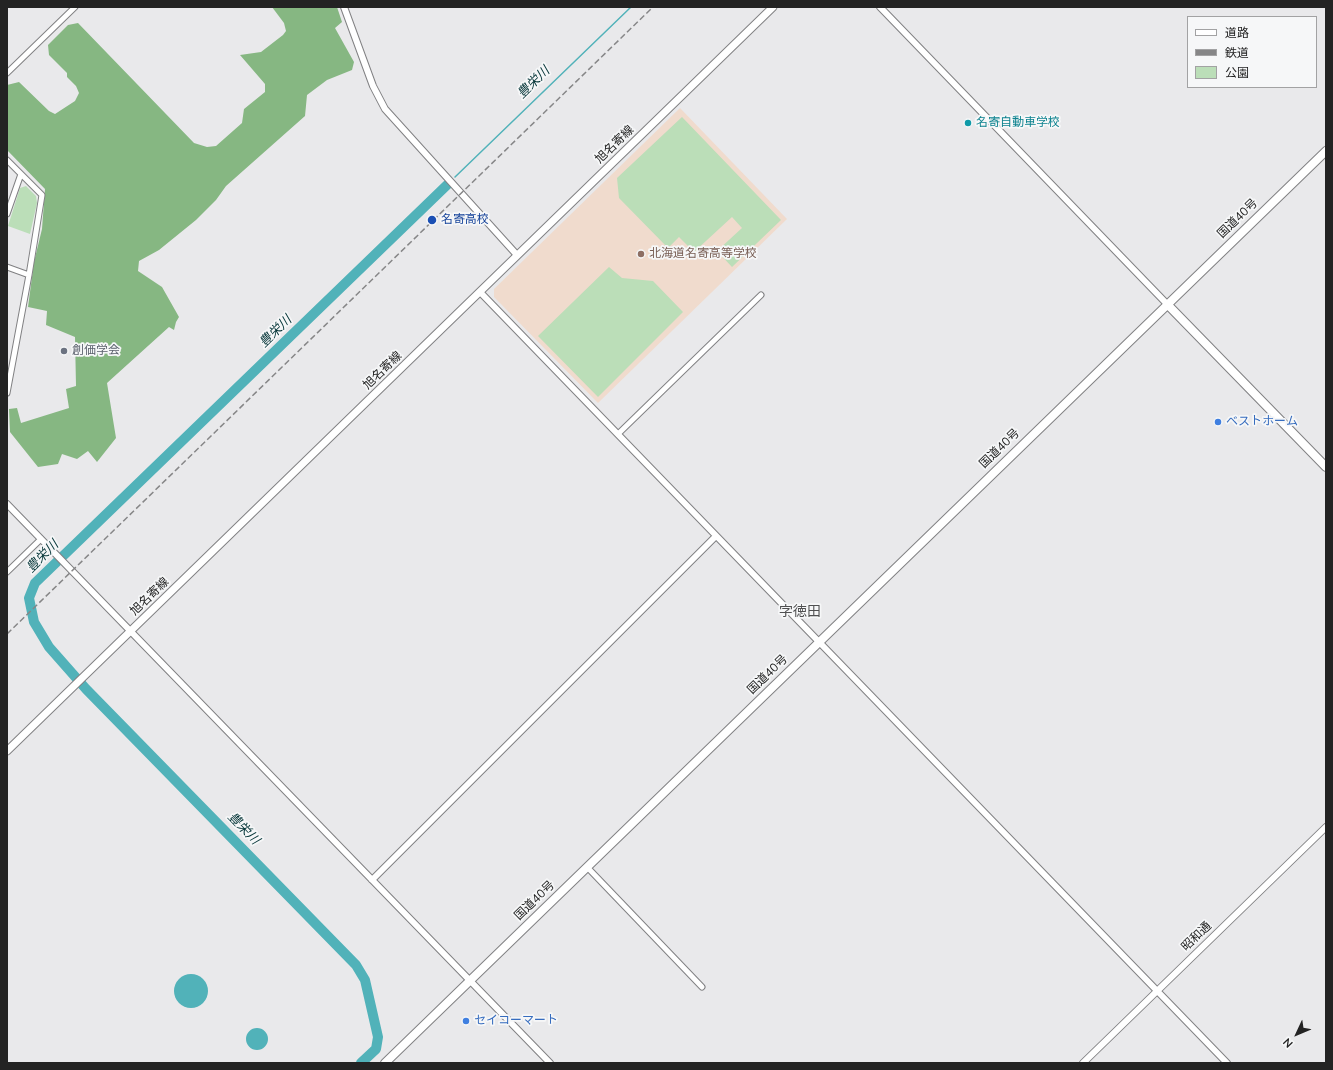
<!DOCTYPE html>
<meta charset="utf-8">
<style>
body{margin:0}
#map{position:relative;width:1333px;height:1070px;overflow:hidden;background:#e9e9eb;font-family:"Nunito Sans","Noto Sans JP",sans-serif}
canvas{display:block}
.frame{position:absolute;inset:0;border:8px solid #232323;pointer-events:none}
.legend{position:absolute;left:1187px;top:16px;width:130px;height:72px;box-sizing:border-box;background:#f6f7f8;border:1px solid #a2a2a3;margin:0;padding:5px 7px;list-style:none;font-size:12px;color:#232323}
.legend li{display:flex;align-items:center;gap:8px;height:20px}
.legend b{width:20px;border:1px solid #a2a2a3}
.north{position:absolute;left:1277px;top:1014px;width:40px;height:40px;-webkit-text-stroke:3px #f6f7f8;paint-order:stroke;rotate:226deg;font-size:11px;font-weight:700;line-height:16px;text-align:center;color:#232323}
.north::after{content:'';display:block;margin:auto;width:14px;height:18px;background:#232323;clip-path:polygon(50% 0,100% 100%,50% 72%,0 100%)}
</style>
<div id="map">
<canvas width="1333" height="1070"></canvas>
<div class="frame"></div>
<ul class="legend">
<li><b style="height:5px;background:#fff"></b>道路</li>
<li><b style="height:5px;background:#868687"></b>鉄道</li>
<li><b style="height:11px;background:#bbdeb8"></b>公園</li>
</ul>
<div class="north">N</div>
</div>
<script>
const ctx = document.querySelector('canvas').getContext('2d');
ctx.lineJoin = 'round';
function paint(path, color) { ctx.fillStyle = color; ctx.fill(path, 'evenodd'); }
const poly = rows => new Path2D(rows.map(r => 'M' + r).join(''));
function stroke(path, color, width, dash) { ctx.strokeStyle = color; ctx.lineWidth = width; ctx.lineCap = dash ? 'butt' : 'round'; ctx.setLineDash(dash || []); ctx.stroke(path); }
function write(font, color, halo, rows, align = 'center') {
  ctx.font = font + ' "Nunito Sans","Noto Sans JP",sans-serif'; ctx.lineWidth = 3.5; ctx.setLineDash([]); ctx.textBaseline = 'middle'; ctx.strokeStyle = halo; ctx.fillStyle = color; for (const [text, x, y, turn = 0] of rows) {
    ctx.save(); ctx.translate(x, y); ctx.rotate((+turn || 0) * Math.PI / 180); ctx.textAlign = isNaN(turn) ? turn : align; if (halo) ctx.strokeText(text, 0, 0); ctx.fillText(text, 0, 0); ctx.restore();
  }
}
const education = poly([
 [680,108,787,219,598,403,494,297,494,289]
]);
const green = poly([
 [682,117,781,220,732,267,717,251,742,228,732,217,694,252,679,237,668,248,619,198,617,178],
 [26,186,36,196,37,203,30,234,8,226,20,188],
 [609,267,622,278,653,281,683,312,598,397,538,336]
]);
const forest = poly([
 [272,7,337,7,342,22,335,28,354,62,352,70,327,80,307,95,305,116,226,186,216,200,196,220,159,250,139,261,138,271,162,287,179,317,176,322,174,330,169,327,107,383,116,438,97,462,88,451,77,459,62,454,58,464,38,467,10,432,9,409,17,408,21,423,69,408,66,389,76,386,75,337,46,325,47,311,28,307,34,262,42,229,45,189,7,150,7,85,19,82,49,111,55,114,75,101,79,93,76,86,67,77,67,73,49,55,48,45,68,25,78,23,194,143,207,147,216,146,242,123,244,109,265,92,265,84,240,55,261,52,283,35,286,31,284,23]
]);
const water = poly([
 '174 991a17 17 0 1 1 34 0a17 17 0 1 1-34 0Z',
 '246 1039a11 11 0 1 1 22 0a11 11 0 1 1-22 0Z'
]);
const stream = poly([
 [455,177,631,7]
]);
const river = poly([
 [361,1063,376,1049,378,1037,365,980,356,965,86,689,49,647,34,622,29,598,35,583,447,185]
]);
const minor = poly([
 [7,73,75,7],
 [7,160,42,195,29,275,7,393],
 [7,214,21,174],
 [7,267,29,275],
 [618,434,761,295],
 [7,572,41,539],
 [587,867,702,987]
]);
const tertiary = poly([
 [344,7,373,86,385,109,517,255],
 [880,7,1167,304],
 [480,292,1227,1063],
 [7,504,550,1063],
 [372,880,716,536],
 [1083,1063,1326,827]
]);
const secondary = poly([
 [7,751,773,7]
]);
const trunk = poly([
 [1167,304,1326,467],
 [385,1063,1326,151]
]);
const rail = poly([
 [7,634,653,7]
]);
const markers = [
 [968,123,4,"#0f9aa8"],
 [432,220,5,"#1a4fb4"],
 [641,254,4,"#8d6e63"],
 [64,351,4,"#6b7280"],
 [1218,422,4,"#3f7fe0"],
 [466,1021,4,"#3f7fe0"]
];
const cultureNames = [
 ["名寄自動車学校",976,123]
];
const streetNames = [
 ["旭名寄線",615,145,-44],
 ["国道40号",1238,219,-44],
 ["旭名寄線",383,371,-44],
 ["国道40号",1000,449,-44],
 ["旭名寄線",150,597,-44],
 ["国道40号",768,675,-44],
 ["国道40号",535,901,-44],
 ["昭和通",1197,937,-44]
];
const transitNames = [
 ["名寄高校",441,220]
];
const educationNames = [
 ["北海道名寄高等学校",649,254]
];
const worshipNames = [
 ["創価学会",72,351]
];
const shopNames = [
 ["ベストホーム",1226,422],
 ["セイコーマート",474,1021]
];
const waterNames = [
 ["豊栄川",534,83,-44],
 ["豊栄川",276,332,-44],
 ["豊栄川",43,557,-45],
 ["豊栄川",243,829,46]
];
const quarterNames = [
 ["字徳田",800,613]
];
paint(education, '#f0dbcd');
paint(green, '#bbdeb8');
paint(forest, '#86b782');
paint(water, '#51b2b9');
stroke(stream, '#51b2b9', 1.5);
stroke(river, '#51b2b9', 10);
stroke(minor, '#818183', 7);
stroke(tertiary, '#818183', 8);
stroke(secondary, '#818183', 9);
stroke(trunk, '#818183', 10);
stroke(minor, '#fff', 5);
stroke(tertiary, '#fff', 6);
stroke(secondary, '#fff', 7);
stroke(trunk, '#fff', 8);
stroke(rail, '#868687', 1.5, [6, 3]);
for (const [x, y, r, color] of markers) { const dot = new Path2D(); dot.arc(x, y, r, 0, 2 * Math.PI); ctx.fillStyle = color; ctx.fill(dot); stroke(dot, '#f6f7f8', 1.5); }
write('12px', '#0d838f', '#f6f7f8', cultureNames, 'left');
write('12px', '#232323', '#f6f7f8', streetNames);
write('12px', '#164399', '#f6f7f8', transitNames, 'left');
write('12px', '#785e54', '#f6f7f8', educationNames, 'left');
write('12px', '#5b616d', '#f6f7f8', worshipNames, 'left');
write('12px', '#366cbe', '#f6f7f8', shopNames, 'left');
write('italic 13px', '#053538', '#f6f7f8', waterNames);
write('14px', '#505051', '#f6f7f8', quarterNames);
</script>
